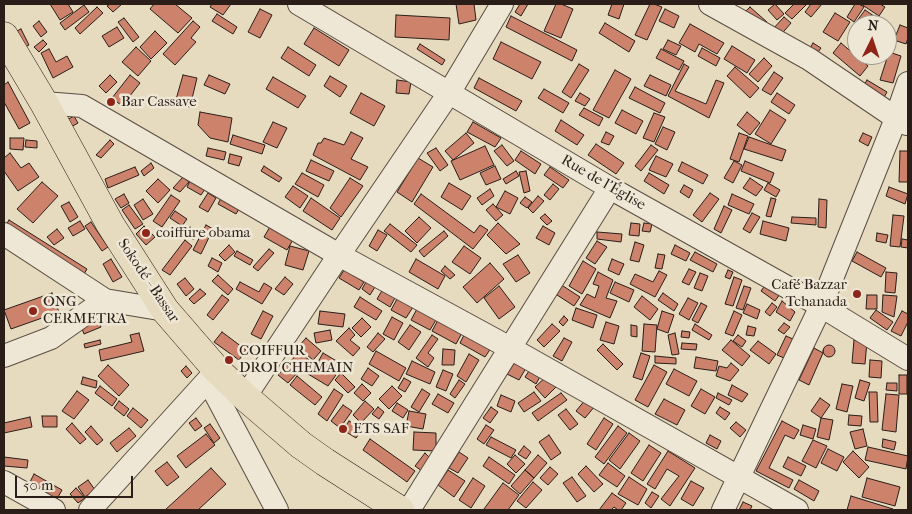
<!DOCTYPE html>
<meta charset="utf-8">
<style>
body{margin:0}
#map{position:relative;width:912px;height:514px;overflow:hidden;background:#e6dabf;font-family:"IM FELL French Canon",serif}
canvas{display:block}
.frame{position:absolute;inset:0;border:5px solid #2b1e19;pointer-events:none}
.north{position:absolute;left:847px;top:15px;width:50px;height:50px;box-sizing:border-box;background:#efe7d5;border:1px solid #a1978a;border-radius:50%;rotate:4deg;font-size:14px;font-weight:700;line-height:20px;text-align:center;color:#2b1e19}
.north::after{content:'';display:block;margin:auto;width:18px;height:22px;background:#8f2418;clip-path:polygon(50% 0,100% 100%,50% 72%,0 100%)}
.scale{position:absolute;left:15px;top:476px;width:118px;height:22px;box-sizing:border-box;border:2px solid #2b1e19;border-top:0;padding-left:6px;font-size:15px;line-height:18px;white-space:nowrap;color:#2b1e19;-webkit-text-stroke:4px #efe7d5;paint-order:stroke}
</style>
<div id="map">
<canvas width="912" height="514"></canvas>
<div class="frame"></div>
<div class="north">N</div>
<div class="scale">50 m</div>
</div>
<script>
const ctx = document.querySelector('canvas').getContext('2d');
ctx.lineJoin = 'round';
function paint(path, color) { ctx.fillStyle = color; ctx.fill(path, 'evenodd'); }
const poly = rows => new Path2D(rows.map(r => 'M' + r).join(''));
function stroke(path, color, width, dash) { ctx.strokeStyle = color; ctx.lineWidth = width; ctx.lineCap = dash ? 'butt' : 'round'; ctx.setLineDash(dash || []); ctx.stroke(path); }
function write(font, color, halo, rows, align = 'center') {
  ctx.font = font + ' "IM FELL French Canon",serif'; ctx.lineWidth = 5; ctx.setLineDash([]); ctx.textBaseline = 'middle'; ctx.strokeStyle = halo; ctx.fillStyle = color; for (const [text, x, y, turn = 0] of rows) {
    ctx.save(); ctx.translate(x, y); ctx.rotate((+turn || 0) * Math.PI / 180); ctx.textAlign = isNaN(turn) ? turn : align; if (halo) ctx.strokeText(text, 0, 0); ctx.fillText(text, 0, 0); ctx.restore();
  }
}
const building = poly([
 [50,4,68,4,73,12,60,20,50,4],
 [110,4,122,4,113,12,107,6,110,4],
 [154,4,175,4,192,18,178,33,150,9,154,4],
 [212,4,231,4,223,15,210,7,212,4],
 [456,4,474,4,476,20,459,24,456,4],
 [520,4,528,4,521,16,515,12,520,4],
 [556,4,561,4,573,9,561,38,544,31,556,4],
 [612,4,624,4,619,19,608,15,612,4],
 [650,4,654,4,662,7,647,40,635,35,650,4],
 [775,4,784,14,777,20,768,10,775,4],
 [794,4,807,4,792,19,785,13,794,4],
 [811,4,822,4,811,17,805,12,811,4],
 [855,4,859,4,864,7,854,22,847,17,855,4],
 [861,4,880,4,885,7,879,16,861,4],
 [84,5,89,12,65,30,60,23,84,5],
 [97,7,103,13,80,34,75,28,97,7],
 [750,7,767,22,761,29,743,14,750,7],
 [260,9,272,15,260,38,248,32,260,9],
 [665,9,679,16,674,28,659,21,665,9],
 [865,10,877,18,872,25,857,25,857,27,854,25,865,10],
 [835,13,850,22,838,41,823,32,835,13],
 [217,14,237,27,233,34,212,21,217,14],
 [396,15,450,18,449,40,395,37,396,15],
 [511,16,577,50,572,61,506,27,511,16],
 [784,17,791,23,779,37,772,30,784,17],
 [124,18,139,37,133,42,118,22,124,18],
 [39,21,47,32,41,37,33,26,39,21],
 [193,21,200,27,191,38,196,42,175,65,163,54,193,21],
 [605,23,635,41,629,52,599,33,605,23],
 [690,24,724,43,717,54,699,44,695,52,679,43,690,24],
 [900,25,908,28,908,38,906,44,894,40,900,25],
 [117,27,124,38,109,47,102,36,117,27],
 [314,28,349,50,339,66,304,44,314,28],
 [21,29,29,45,20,50,11,34,21,29],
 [155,31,167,43,151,59,140,47,155,31],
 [43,40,47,44,39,52,34,47,43,40],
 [668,40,681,46,676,55,663,49,668,40],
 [501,42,541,62,532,79,493,59,501,42],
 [813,43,821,48,816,55,809,50,813,43],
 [841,43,868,66,860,76,833,53,841,43],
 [420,44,445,60,442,65,417,49,420,44],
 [732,46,755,60,747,73,724,59,732,46],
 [136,47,151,61,138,76,122,62,136,47],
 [288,47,316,65,309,76,281,58,288,47],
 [702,48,720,58,716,66,698,56,702,48],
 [49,49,56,62,67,56,73,67,53,78,41,53,49,49],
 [661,49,684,61,679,70,656,58,661,49],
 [889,52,901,56,893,83,880,80,889,52],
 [764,58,772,66,758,82,749,74,764,58],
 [579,64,589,70,571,98,562,92,579,64],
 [684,64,689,67,675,91,706,104,716,80,724,83,709,118,668,96,684,64],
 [735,67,759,88,750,98,727,76,735,67],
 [615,70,631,79,609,118,593,110,615,70],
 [774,72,783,78,771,95,762,90,774,72],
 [110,75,117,82,106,93,99,86,110,75],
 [130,75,140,83,122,106,112,98,130,75],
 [183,75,197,78,190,107,175,103,183,75],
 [209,75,230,84,225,94,204,85,209,75],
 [650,75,671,85,666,96,644,86,650,75],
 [330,76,347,86,340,97,324,86,330,76],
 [273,77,306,96,298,108,266,89,273,77],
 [479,78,522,101,516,111,474,88,479,78],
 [397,80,411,82,409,94,396,93,397,80],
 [867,80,887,92,883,99,863,87,867,80],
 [8,82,30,123,19,129,4,102,4,85,8,82],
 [635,87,665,103,660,113,629,98,635,87],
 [544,89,569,103,563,113,538,98,544,89],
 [361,93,385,106,374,126,350,113,361,93],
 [580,93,590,99,585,106,575,101,580,93],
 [777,93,795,105,789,114,771,102,777,93],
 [584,108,603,118,599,126,579,115,584,108],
 [622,110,643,121,636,134,615,123,622,110],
 [770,110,786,120,771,144,755,134,770,110],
 [200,112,232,118,228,142,210,138,198,125,200,112],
 [747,112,760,123,750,135,737,125,747,112],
 [654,113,665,117,654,142,643,138,654,113],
 [74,116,78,123,71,127,67,120,74,116],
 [561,120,584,135,577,145,555,131,561,120],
 [273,122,287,128,277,148,263,142,273,122],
 [473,122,501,138,495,147,467,132,473,122],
 [663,127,675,132,667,150,655,144,663,127],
 [351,132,363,138,351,159,368,167,360,180,313,155,318,143,321,143,324,138,344,145,351,132],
 [606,132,614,136,609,145,601,142,606,132],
 [466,133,474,143,453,160,445,151,466,133],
 [739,133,748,136,739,162,730,159,739,133],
 [863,133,872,137,868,146,859,141,863,133],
 [233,135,265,145,262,154,230,144,233,135],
 [749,137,786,150,782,161,744,149,749,137],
 [10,138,24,138,23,150,10,149,10,138],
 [26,140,37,141,37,148,25,147,26,140],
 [110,140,114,144,101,158,96,155,110,140],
 [596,144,624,163,616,174,588,155,596,144],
 [502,145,514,161,507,166,494,151,502,145],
 [651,145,658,150,641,171,635,166,651,145],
 [485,146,494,165,460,180,451,161,485,146],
 [208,148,226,152,224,160,206,156,208,148],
 [436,148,448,165,440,171,427,153,436,148],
 [521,151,541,164,535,174,515,160,521,151],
 [900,151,908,151,908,182,899,182,900,151],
 [10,153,21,168,29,163,39,177,18,191,4,171,4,158,10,153],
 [230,154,242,157,239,166,228,163,230,154],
 [656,156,673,164,666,177,649,170,656,156],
 [418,158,433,167,412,202,397,192,418,158],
 [311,160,334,171,329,181,306,171,311,160],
 [734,161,742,165,733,183,724,178,734,161],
 [745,161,774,173,770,183,741,171,745,161],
 [682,162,708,175,703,184,678,171,682,162],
 [151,163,154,168,144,176,141,171,151,163],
 [264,166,282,178,279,182,261,171,264,166],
 [495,166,501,179,486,185,480,173,495,166],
 [135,167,139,175,108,188,105,179,135,167],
 [550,167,569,180,563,188,544,175,550,167],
 [516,171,519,176,506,184,503,179,516,171],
 [526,171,530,191,524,193,519,172,526,171],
 [302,173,324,185,318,197,295,184,302,173],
 [649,173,669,185,664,194,644,181,649,173],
 [183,177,189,182,180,192,173,188,183,177],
 [350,178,363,186,341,217,330,208,350,178],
 [750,178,763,187,756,196,743,188,750,178],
 [158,179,170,190,158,203,146,191,158,179],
 [190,181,205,189,201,195,187,187,190,181],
 [42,182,58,196,33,223,17,209,42,182],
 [449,183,471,196,462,210,441,197,449,183],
 [768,183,780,190,776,197,764,190,768,183],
 [553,184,559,189,550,200,544,195,553,184],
 [684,185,693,190,689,198,680,192,684,185],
 [293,186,308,196,300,208,285,197,293,186],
 [889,187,908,194,905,204,886,196,889,187],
 [490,189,494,196,482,205,477,198,490,189],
 [505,191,518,198,510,214,496,207,505,191],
 [208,193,216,198,208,212,199,207,208,193],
 [710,193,719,199,702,222,693,215,710,193],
 [124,194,129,203,121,208,115,199,124,194],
 [421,194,474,233,480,225,488,230,473,249,414,204,421,194],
 [732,194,754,204,749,214,728,205,732,194],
 [171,195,180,201,162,227,153,221,171,195],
 [538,196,544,201,533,213,528,208,538,196],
 [525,197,532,202,527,208,520,203,525,197],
 [221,198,239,209,236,214,218,204,221,198],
 [311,198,340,218,332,230,303,211,311,198],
 [771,198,776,199,771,217,766,216,771,198],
 [143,199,153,214,143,220,134,205,143,199],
 [819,199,827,200,826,228,818,227,819,199],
 [69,202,78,217,70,222,61,206,69,202],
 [493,204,503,215,496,221,486,210,493,204],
 [129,205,143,224,135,229,122,210,129,205],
 [724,206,732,210,721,233,714,229,724,206],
 [175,211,187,219,182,226,170,218,175,211],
 [752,213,760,217,750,233,743,229,752,213],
 [545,214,552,221,547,225,540,218,545,214],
 [893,215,904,216,900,247,890,246,893,215],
 [419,217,431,228,417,243,405,231,419,217],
 [792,217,816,218,816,225,791,223,792,217],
 [9,220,87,269,84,274,6,225,9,220],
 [80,221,85,229,73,236,68,228,80,221],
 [763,221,789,228,786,241,760,234,763,221],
 [91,222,108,247,102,251,85,226,91,222],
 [498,223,520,244,506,254,487,235,498,223],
 [631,223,640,224,639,236,629,235,631,223],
 [644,223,652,224,650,232,642,231,644,223],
 [390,224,417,245,411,252,384,231,390,224],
 [206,225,213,229,201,254,193,250,206,225],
 [271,225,294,238,287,250,264,237,271,225],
 [144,226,155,237,146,245,136,234,144,226],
 [543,226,555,233,549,245,536,238,543,226],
 [190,227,198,235,193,240,185,232,190,227],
 [57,229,64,238,54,245,47,237,57,229],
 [378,230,387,235,377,251,369,246,378,230],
 [444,231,448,236,424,257,419,251,444,231],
 [597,232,622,234,621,242,597,239,597,232],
 [877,233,888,235,886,243,876,241,877,233],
 [902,239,908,240,908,248,901,247,902,239],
 [185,240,192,246,170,275,162,270,185,240],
 [597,241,607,247,595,264,586,258,597,241],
 [635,242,644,245,639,262,630,260,635,242],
 [229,245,235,252,225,261,219,255,229,245],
 [675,245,690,253,686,261,671,254,675,245],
 [290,246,309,251,303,270,285,265,290,246],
 [464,246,481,258,470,274,452,262,464,246],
 [269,249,274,253,258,271,253,267,269,249],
 [237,251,253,260,250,265,234,256,237,251],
 [695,252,717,264,713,272,690,260,695,252],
 [857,252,886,268,881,277,852,261,857,252],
 [658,254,665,255,662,269,655,268,658,254],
 [518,255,530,273,516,282,503,264,518,255],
 [212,258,222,263,218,272,208,266,212,258],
 [111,259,122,277,113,282,103,264,111,259],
 [416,259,445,276,438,289,409,272,416,259],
 [612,259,624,264,619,275,608,270,612,259],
 [583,261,596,269,582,294,569,286,583,261],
 [490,263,504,279,477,303,463,287,490,263],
 [445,266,455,275,450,279,441,271,445,266],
 [689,269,696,272,689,285,682,282,689,269],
 [344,270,364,282,359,290,339,278,344,270],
 [728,270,733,272,730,279,725,277,728,270],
 [659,271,667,275,655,297,630,284,635,274,653,282,659,271],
 [598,272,613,280,606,298,617,301,610,318,580,305,587,294,595,298,599,286,593,284,598,272],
 [886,272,897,273,895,293,885,292,886,272],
 [700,273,708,276,702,291,694,288,700,273],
 [218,275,233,289,228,295,212,281,218,275],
 [285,277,293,284,284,295,275,289,285,277],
 [734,277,742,280,733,306,725,304,734,277],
 [185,278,194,289,186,296,177,284,185,278],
 [240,282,259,292,264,283,272,288,262,304,236,289,240,282],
 [366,282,375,287,370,295,362,289,366,282],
 [615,282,634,290,629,302,610,293,615,282],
 [560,284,580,297,574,306,554,293,560,284],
 [766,284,780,294,775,301,761,291,766,284],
 [499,286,515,307,499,319,484,298,499,286],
 [744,286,751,288,743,310,736,308,744,286],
 [200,289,206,294,194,304,189,299,200,289],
 [383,289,396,296,390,307,377,299,383,289],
 [52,293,59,312,11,329,4,310,52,293],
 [663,293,678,304,674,311,658,300,663,293],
 [222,295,229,300,213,320,207,315,222,295],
 [867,295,877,295,877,309,866,309,867,295],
 [883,295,897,296,894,317,882,312,883,295],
 [642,296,658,309,650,320,634,307,642,296],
 [360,297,382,311,376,320,354,307,360,297],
 [688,298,698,303,689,320,679,314,688,298],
 [397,299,413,307,406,318,391,310,397,299],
 [782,301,795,312,790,321,776,312,782,301],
 [701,303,707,306,698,323,692,320,701,303],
 [772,303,777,307,770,316,765,312,772,303],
 [747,304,760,310,757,319,743,313,747,304],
 [576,308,597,315,593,328,572,320,576,308],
 [417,309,436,320,430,330,411,320,417,309],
 [876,310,893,322,887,330,870,318,876,310],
 [263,311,273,316,261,339,251,334,263,311],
 [320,311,345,314,343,327,318,324,320,311],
 [662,311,674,315,668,333,657,329,662,311],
 [734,311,742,315,733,336,725,333,734,311],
 [902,311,908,314,908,322,901,336,891,331,902,311],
 [564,316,568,320,563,326,559,322,564,316],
 [97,317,101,327,84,334,80,324,97,317],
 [392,317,403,323,394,340,383,334,392,317],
 [362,318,371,327,361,337,352,328,362,318],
 [438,320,462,333,456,344,432,331,438,320],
 [606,322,619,326,614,344,600,340,606,322],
 [784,323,790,327,784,334,778,330,784,323],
 [552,324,560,331,544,347,537,340,552,324],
 [644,324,657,325,655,352,642,351,644,324],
 [695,324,712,335,709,340,692,330,695,324],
 [410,325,421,332,409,350,398,342,410,325],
 [631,325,637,326,637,337,631,336,631,325],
 [748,326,756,328,754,336,746,335,748,326],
 [349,328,355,335,350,340,360,348,353,356,336,341,349,328],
 [330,330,332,340,316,343,314,333,330,330],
 [682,331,690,332,689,338,681,337,682,331],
 [222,332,246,350,239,360,214,342,222,332],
 [139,333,144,351,101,361,99,350,132,342,130,335,139,333],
 [378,333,385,339,373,352,367,347,378,333],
 [465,333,491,348,485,357,460,343,465,333],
 [675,333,679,354,672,355,668,335,675,333],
 [432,335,438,339,428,353,434,358,428,367,416,358,432,335],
 [738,335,746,341,742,347,733,341,738,335],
 [786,336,793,339,784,358,777,355,786,336],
 [306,338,321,351,313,360,298,347,306,338],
 [564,338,572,342,562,361,553,356,564,338],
 [100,340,101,344,85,348,84,344,100,340],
 [731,340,750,356,742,366,722,350,731,340],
 [854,340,867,341,865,364,852,363,854,340],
 [758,341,776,354,769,364,750,350,758,341],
 [682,343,697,344,696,350,681,349,682,343],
 [603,344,623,364,617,370,597,350,603,344],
 '823 351a6 6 0 1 1 12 0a6 6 0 1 1-12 0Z',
 [814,348,823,353,809,385,799,380,814,348],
 [443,349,455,350,454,365,442,365,443,349],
 [376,351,406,368,399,381,369,364,376,351],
 [299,352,309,360,288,383,278,375,299,352],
 [323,353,340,363,335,371,318,362,323,353],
 [641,353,650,356,642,380,633,377,641,353],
 [469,354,479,360,466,382,457,376,469,354],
 [655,356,676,358,676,364,655,363,655,356],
 [696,357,718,361,716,371,694,368,696,357],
 [870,360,882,361,881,378,869,377,870,360],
 [412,361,435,372,430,384,406,374,412,361],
 [316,362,336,375,328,386,308,374,316,362],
 [515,362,526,368,519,380,507,374,515,362],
 [731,363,739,370,730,381,716,376,719,366,727,368,731,363],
 [108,365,129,385,119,396,98,376,108,365],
 [654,365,667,372,648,407,635,400,654,365],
 [186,366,192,373,187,378,181,371,186,366],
 [368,368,379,376,372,386,361,379,368,368],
 [531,368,541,375,536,384,525,377,531,368],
 [674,369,697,381,689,396,666,384,674,369],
 [443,370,453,374,446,391,436,387,443,370],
 [341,373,355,387,348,393,335,380,341,373],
 [548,375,558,385,545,398,535,387,548,375],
 [899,375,907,375,907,394,899,394,899,375],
 [297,376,322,397,315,405,290,385,297,376],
 [83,377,97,381,96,388,81,384,83,377],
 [404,378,411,382,405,392,398,388,404,378],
 [459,380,465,384,455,398,450,394,459,380],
 [860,380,870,383,864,401,855,398,860,380],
 [887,383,897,383,897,391,886,390,887,383],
 [362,384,371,393,363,401,354,393,362,384],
 [842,384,853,386,847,412,836,409,842,384],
 [732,385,748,394,742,402,728,395,732,385],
 [100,386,117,399,112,406,95,393,100,386],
 [392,386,402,396,389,409,379,399,392,386],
 [334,389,343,395,327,421,318,414,334,389],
 [422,389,430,394,419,412,411,407,422,389],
 [701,389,715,397,705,414,691,406,701,389],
 [77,391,89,400,74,419,62,411,77,391],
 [534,392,541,401,524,412,518,403,534,392],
 [869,392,877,392,878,422,870,422,869,392],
 [561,393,567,400,538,421,532,413,561,393],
 [718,393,732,400,729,405,716,398,718,393],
 [438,394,454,403,448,413,432,404,438,394],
 [886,394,899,395,896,432,882,430,886,394],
 [501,395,515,401,511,412,497,406,501,395],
 [820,398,830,405,821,418,811,411,820,398],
 [586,399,595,406,585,418,576,411,586,399],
 [664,399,685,410,677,425,655,414,664,399],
 [119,401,129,409,124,416,114,408,119,401],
 [365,401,374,409,361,423,353,415,365,401],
 [397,403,408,410,403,418,392,411,397,403],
 [343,405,352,411,340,428,331,421,343,405],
 [378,407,384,412,379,419,372,414,378,407],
 [491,407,498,412,490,423,483,418,491,407],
 [720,407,730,413,725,420,716,413,720,407],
 [133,408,148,420,141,428,127,416,133,408],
 [566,409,578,424,570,430,558,415,566,409],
 [409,411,426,414,423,429,406,426,409,411],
 [849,415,862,416,861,426,848,425,849,415],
 [42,416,57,416,57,427,43,427,42,416],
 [30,417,32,427,4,433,4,423,30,417],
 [196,418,202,426,195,431,189,423,196,418],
 [604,418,613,424,596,450,587,444,604,418],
 [821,418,833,420,829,440,817,437,821,418],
 [349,421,362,429,356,438,343,430,349,421],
 [782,421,799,430,794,439,785,435,769,468,793,480,789,488,756,471,782,421],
 [736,422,746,430,740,437,730,428,736,422],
 [72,423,86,439,80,444,66,429,72,423],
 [210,424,220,438,214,443,204,428,210,424],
 [486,425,494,430,484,444,477,439,486,425],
 [803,425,816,429,813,439,800,435,803,425],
 [91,426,103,440,97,445,85,432,91,426],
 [618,426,627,433,604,464,595,457,618,426],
 [129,428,136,436,117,452,110,443,129,428],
 [863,429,867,446,855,449,850,432,863,429],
 [414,432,436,433,436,451,413,450,414,432],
 [629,433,640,441,620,469,609,460,629,433],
 [206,434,215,445,186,468,177,456,206,434],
 [549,435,561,453,551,460,539,442,549,435],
 [710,435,721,441,717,449,706,443,710,435],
 [491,437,516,450,511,458,486,445,491,437],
 [370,439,415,471,407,482,363,450,370,439],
 [883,439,896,442,894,450,882,447,883,439],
 [813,440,827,446,816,468,802,461,813,440],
 [649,445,661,453,643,481,631,473,649,445],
 [524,446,531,452,526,459,518,454,524,446],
 [868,447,908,456,906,469,865,460,868,447],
 [828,449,844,457,837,471,821,463,828,449],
 [668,451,695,468,670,506,661,499,679,476,667,469,655,489,647,484,668,451],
 [853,451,869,467,859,478,843,462,853,451],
 [459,452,468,458,458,473,449,468,459,452],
 [425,453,431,459,422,471,415,466,425,453],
 [515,455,525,464,516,473,507,464,515,455],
 [538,455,547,463,534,478,525,470,538,455],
 [4,457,28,460,27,468,4,466,4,457],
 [489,457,515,475,509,484,483,466,489,457],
 [788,457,806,466,801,476,783,467,788,457],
 [167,462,179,477,167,486,155,471,167,462],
 [608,463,625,476,617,487,599,475,608,463],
 [586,466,603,484,594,492,578,474,586,466],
 [550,467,558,474,548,485,540,478,550,467],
 [211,468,226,484,198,510,165,510,211,468],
 [448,470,465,481,454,497,438,485,448,470],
 [525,470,534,478,520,494,511,486,525,470],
 [34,474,62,490,57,499,29,484,34,474],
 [572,477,586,496,577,502,563,483,572,477],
 [629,477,647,489,638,505,618,494,629,477],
 [473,478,485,486,471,508,459,500,473,478],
 [867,478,900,487,895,506,862,497,867,478],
 [88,480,95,490,85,497,78,487,88,480],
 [799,480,819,491,814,501,794,489,799,480],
 [691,481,704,488,693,506,681,499,691,481],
 [533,482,542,490,526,508,517,501,533,482],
 [503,483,519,495,508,510,486,510,484,509,503,483],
 [76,488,85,498,78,503,70,494,76,488],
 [652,492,659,496,651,508,645,503,652,492],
 [612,493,626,503,621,510,618,510,614,507,611,510,599,510,612,493],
 [851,496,893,509,892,510,847,510,851,496],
 [743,502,752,506,750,510,739,510,743,502]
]);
const minor = poly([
 [299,4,610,188,821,306,908,359],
 [710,4,809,59,896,118,907,124],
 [44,103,82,106,339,255,510,348,797,510],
 [4,234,105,300,165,310],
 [4,356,51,338,105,300],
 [208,380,277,510],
 [245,397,339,255,449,93,502,4],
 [4,482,54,510],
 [90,510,208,380,216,369],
 [409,510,610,188],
 [723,510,821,306,893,126,908,83]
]);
const major = poly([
 [4,36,44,103,110,224,165,310,216,369,245,397,301,445,325,462,400,510]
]);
const markers = [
 [111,102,5,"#8f2418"],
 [146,233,5,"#8f2418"],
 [857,294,5,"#8f2418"],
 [33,311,5,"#8f2418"],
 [229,360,5,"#8f2418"],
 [343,429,5,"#8f2418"]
];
const poiNames = [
 ["Bar Cassave",121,102],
 ["coiffure obama",156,233],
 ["Café Bazzar",847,285,"right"],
 ["Tchanada",847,302,"right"],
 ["ONG",43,302],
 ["CERMETRA",43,319],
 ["COIFFUR",239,351],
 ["DROI CHEMAIN",239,368],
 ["ETS SAF",353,429]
];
const streetNames = [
 ["Rue de l'Église",603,183,30],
 ["Sokodé - Bassar",148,281,56]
];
paint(building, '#cc826b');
stroke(building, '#2b1e19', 1);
stroke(minor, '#5a4d42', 24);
stroke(major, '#2b1e19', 29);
stroke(minor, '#efe7d5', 22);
stroke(major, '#e6dabf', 28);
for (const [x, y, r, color] of markers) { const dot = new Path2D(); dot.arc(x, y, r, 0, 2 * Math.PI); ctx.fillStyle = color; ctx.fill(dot); stroke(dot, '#efe7d5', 2); }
write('15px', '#2b1e19', '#efe7d5', poiNames, 'left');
write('15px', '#2b1e19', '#efe7d5', streetNames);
</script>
